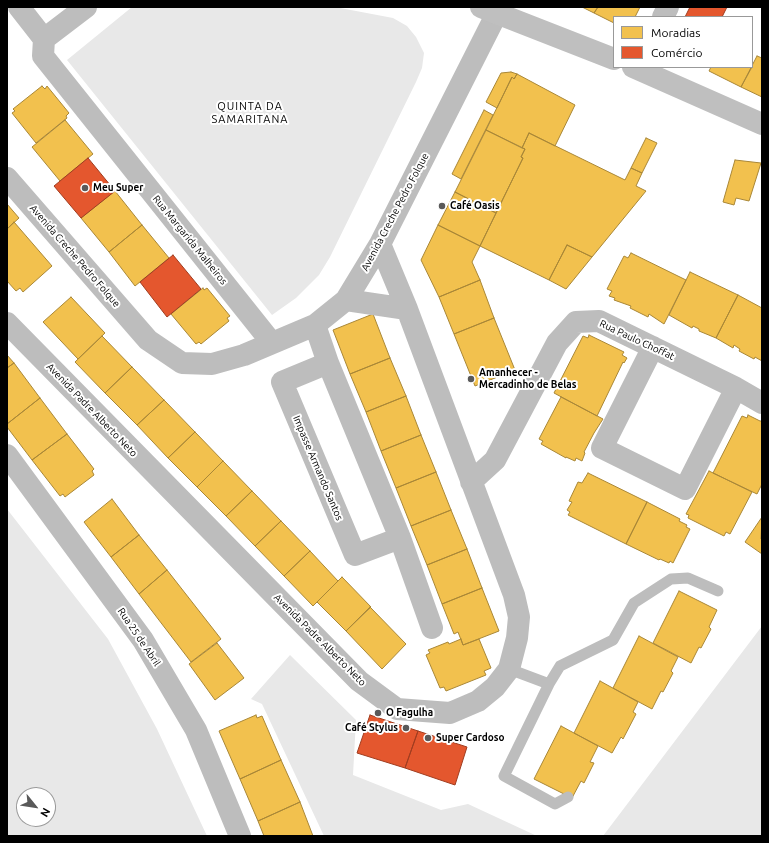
<!DOCTYPE html>
<meta charset="utf-8">
<style>
body{margin:0}
#map{position:relative;width:769px;height:843px;overflow:hidden;background:#fff;font-family:Ubuntu,sans-serif}
canvas{display:block}
.frame{position:absolute;inset:0;border:8px solid #000;pointer-events:none}
.legend{position:absolute;left:613px;top:16px;width:140px;height:52px;box-sizing:border-box;background:#fff;border:1px solid #999;margin:0;padding:5px 7px;list-style:none;font-size:12px;color:#000}
.legend li{display:flex;align-items:center;gap:8px;height:20px}
.legend b{width:20px;border:1px solid #999}
.north{position:absolute;left:16px;top:787px;width:40px;height:40px;box-sizing:border-box;background:#fff;border:1px solid #999;border-radius:50%;rotate:120deg;font-size:11px;font-weight:700;line-height:16px;text-align:center;color:#000}
.north::after{content:'';display:block;margin:auto;width:14px;height:18px;background:#595959;clip-path:polygon(50% 0,100% 100%,50% 72%,0 100%)}
</style>
<div id="map">
<canvas width="769" height="843"></canvas>
<div class="frame"></div>
<ul class="legend">
<li><b style="height:11px;background:#f2c14e"></b>Moradias</li>
<li><b style="height:11px;background:#e4572e"></b>Comércio</li>
</ul>
<div class="north">N</div>
</div>
<script>
const ctx = document.querySelector('canvas').getContext('2d');
ctx.lineJoin = 'round';
function paint(path, color) { ctx.fillStyle = color; ctx.fill(path, 'evenodd'); }
const poly = rows => new Path2D(rows.map(r => 'M' + r).join(''));
function stroke(path, color, width, dash) { ctx.strokeStyle = color; ctx.lineWidth = width; ctx.lineCap = dash ? 'butt' : 'round'; ctx.setLineDash(dash || []); ctx.stroke(path); }
function write(font, color, halo, rows, align = 'center') {
  ctx.font = font + ' Ubuntu,sans-serif'; ctx.lineWidth = 4; ctx.setLineDash([]); ctx.textBaseline = 'middle'; ctx.strokeStyle = halo; ctx.fillStyle = color; for (const [text, x, y, turn = 0] of rows) {
    ctx.save(); ctx.translate(x, y); ctx.rotate((+turn || 0) * Math.PI / 180); ctx.textAlign = isNaN(turn) ? turn : align; if (halo) ctx.strokeText(text, 0, 0); ctx.fillText(text, 0, 0); ctx.restore();
  }
}
const green = poly([
 [132,7,335,7,393,18,407,26,416,37,424,53,422,68,416,82,330,257,319,275,296,298,272,315,67,60],
 [7,509,108,639,157,729,207,836,7,836],
 [24,795,48,795,48,819,24,819],
 [762,626,762,836,603,836],
 [290,655,356,720,353,775,441,810,468,804,537,836,324,836,262,704,251,699]
]);
const homes = poly([
 [582,7,598,7,594,13,582,7],
 [598,7,640,7,635,17,614,17,614,23,594,13,598,7],
 [757,56,762,58,762,97,741,87,757,56],
 [711,67,752,67,741,87,709,71,711,67],
 [511,72,517,74,514,79,512,77,497,108,486,102,501,73,511,72],
 [517,74,575,105,555,146,529,133,522,148,486,130,512,77,514,79,517,74],
 [42,86,45,89,47,86,69,113,66,116,67,118,36,143,12,113,15,111,13,109,42,86],
 [484,110,493,115,461,179,452,174,484,110],
 [65,120,93,154,60,181,32,147,65,120],
 [486,130,525,149,521,157,523,158,496,213,455,192,486,130],
 [529,133,625,180,631,168,642,173,636,186,646,191,592,257,567,245,549,280,480,246,523,158,521,157,525,149,522,148,529,133],
 [646,138,657,143,642,173,631,168,646,138],
 [735,160,761,163,749,201,736,198,734,205,723,202,735,160],
 [115,191,142,225,109,252,81,218,115,191],
 [455,192,496,213,480,246,438,225,455,192],
 [7,204,19,218,7,229,7,204],
 [14,222,52,266,23,292,20,288,16,291,7,281,7,229,14,222],
 [142,225,169,258,135,286,109,252,142,225],
 [438,225,480,246,472,262,480,280,439,297,421,260,438,225],
 [567,245,592,257,566,289,549,280,567,245],
 [631,253,686,280,664,324,649,314,648,317,630,308,631,306,614,300,615,298,609,296,612,291,607,289,624,256,628,258,631,253],
 [690,272,738,295,716,338,699,331,699,329,693,326,692,328,669,315,690,272],
 [480,280,494,318,454,334,439,297,480,280],
 [203,288,204,290,207,288,230,316,227,318,229,321,201,344,199,342,196,344,171,314,203,288],
 [738,295,762,308,762,361,755,357,754,359,739,351,740,349,734,345,733,348,716,338,738,295],
 [71,297,105,333,78,359,43,322,71,297],
 [373,314,390,358,350,374,333,330,373,314],
 [494,318,515,370,475,386,454,334,494,318],
 [589,335,624,352,622,355,627,358,624,363,623,362,597,416,554,393,583,336,588,338,589,335],
 [102,336,132,367,105,393,75,362,102,336],
 [7,355,14,363,7,368,7,355],
 [390,358,406,396,366,412,350,374,390,358],
 [14,363,40,398,7,424,7,368,14,363],
 [132,367,164,400,137,425,105,393,132,367],
 [406,396,421,435,381,451,366,412,406,396],
 [561,397,603,419,594,433,584,452,585,453,582,461,576,458,575,461,566,457,566,458,541,444,543,441,539,439,561,397],
 [40,398,67,434,32,460,7,427,7,424,40,398],
 [164,400,195,432,168,458,137,425,164,400],
 [748,415,760,421,762,421,762,484,757,494,713,473,742,416,747,418,748,415],
 [195,432,223,461,197,487,168,458,195,432],
 [67,434,94,469,92,471,94,475,65,497,63,494,60,496,32,460,67,434],
 [421,435,436,472,396,488,381,451,421,435],
 [223,461,252,491,226,516,197,487,223,461],
 [709,471,752,492,730,534,726,532,724,536,688,518,689,515,686,514,709,471],
 [436,472,451,510,411,526,396,488,436,472],
 [588,473,647,502,626,544,568,515,570,512,567,510,572,502,569,501,578,482,582,483,588,473],
 [252,491,281,521,255,546,226,516,252,491],
 [112,499,139,535,111,557,84,522,112,499],
 [647,502,680,519,679,521,687,525,686,527,690,529,673,563,670,561,669,563,660,559,659,560,626,544,647,502],
 [451,510,467,549,427,565,411,526,451,510],
 [762,517,761,539,762,540,762,554,745,542,762,517],
 [281,521,310,551,284,576,255,546,281,521],
 [139,535,167,570,139,594,111,557,139,535],
 [467,549,482,588,442,604,427,565,467,549],
 [310,551,338,581,313,606,284,576,310,551],
 [167,570,221,639,191,662,139,594,167,570],
 [342,577,371,607,346,631,317,602,342,577],
 [482,588,499,631,463,645,458,632,454,634,442,604,482,588],
 [679,591,717,610,709,627,711,629,701,648,699,647,691,663,653,643,679,591],
 [370,607,406,644,382,669,346,631,370,607],
 [639,636,678,657,671,671,673,673,663,692,661,691,652,709,613,688,639,636],
 [461,639,463,645,479,639,491,668,484,671,486,675,446,691,444,687,440,688,426,655,430,653,428,650,448,642,449,644,461,639],
 [217,643,244,678,215,700,189,664,217,643],
 [600,681,638,702,633,712,636,714,623,739,621,737,612,753,574,733,600,681],
 [256,715,257,718,262,716,281,760,240,779,219,731,256,715],
 [561,726,598,746,590,762,594,763,584,783,581,781,572,798,534,779,561,726],
 [281,760,300,802,258,821,240,779,281,760],
 [300,802,313,836,264,836,258,821,300,802]
]);
const shops = poly([
 [690,7,727,7,722,17,685,17,690,7],
 [88,158,115,191,81,218,54,186,88,158],
 [173,255,201,289,167,317,140,282,173,255],
 [370,715,418,731,405,768,357,753,370,715],
 [418,731,467,747,455,785,405,768,418,731]
]);
const service = poly([
 [509,669,549,684],
 [568,797,555,804,504,776,549,684,560,666,613,640,634,603,671,579,688,578,718,591]
]);
const minor = poly([
 [19,7,44,39,86,7],
 [663,17,668,7],
 [44,39,43,56,272,343],
 [7,178,148,340,182,363,212,364,244,355,315,325,346,300,380,244,497,13],
 [346,300,407,309],
 [7,323,359,681,397,709,450,713,478,701,495,687,509,669,517,638,519,617,514,595,407,309,380,244],
 [315,325,328,363],
 [653,347,602,448,685,489,736,388],
 [7,455,143,640,196,730,240,836],
 [471,482,495,460,557,343,576,322,599,321,736,388,762,403],
 [400,538,355,555,282,382,328,363,400,538,432,628]
]);
const secondary = poly([
 [481,7,614,59],
 [633,67,762,124]
]);
const markers = [
 [85,188,4,"#595959"],
 [442,206,4,"#595959"],
 [471,379,4,"#595959"],
 [378,713,4,"#595959"],
 [406,728,4,"#595959"],
 [428,738,4,"#595959"]
];
const poiNames = [
 ["Meu Super",93,188],
 ["Café Oasis",450,206],
 ["Amanhecer -",479,373],
 ["Mercadinho de Belas",479,385],
 ["O Fagulha",386,713],
 ["Café Stylus",398,728,"right"],
 ["Super Cardoso",436,738]
];
const streetNames = [
 ["Avenida Creche Pedro Folque",395,212,-62],
 ["Rua Margarida Malheiros",190,240,51],
 ["Avenida Creche Pedro Folque",75,256,49],
 ["Rua Paulo Choffat",637,340,25],
 ["Avenida Padre Alberto Neto",92,410,46],
 ["Impasse Armando Santos",318,468,67],
 ["Rua 25 de Abril",139,637,56],
 ["Avenida Padre Alberto Neto",320,640,45]
];
const neighbourhoodNames = [
 ["QUINTA DA",250,106],
 ["SAMARITANA",250,119]
];
paint(green, '#e8e8e8');
paint(homes, '#f2c14e');
stroke(homes, '#a98737', 1);
paint(shops, '#e4572e');
stroke(shops, '#a03d20', 1);
stroke(service, '#bdbdbd', 11);
stroke(minor, '#bdbdbd', 22);
stroke(secondary, '#bfbfbf', 22);
for (const [x, y, r, color] of markers) { const dot = new Path2D(); dot.arc(x, y, r, 0, 2 * Math.PI); ctx.fillStyle = color; ctx.fill(dot); stroke(dot, '#fff', 1.5); }
write('bold 10px', '#000', '#fff', poiNames, 'left');
write('10px', '#000', '#fff', streetNames);
ctx.letterSpacing = '1px';
write('11px', '#000', '#fff', neighbourhoodNames);
ctx.letterSpacing = '0px';
</script>
